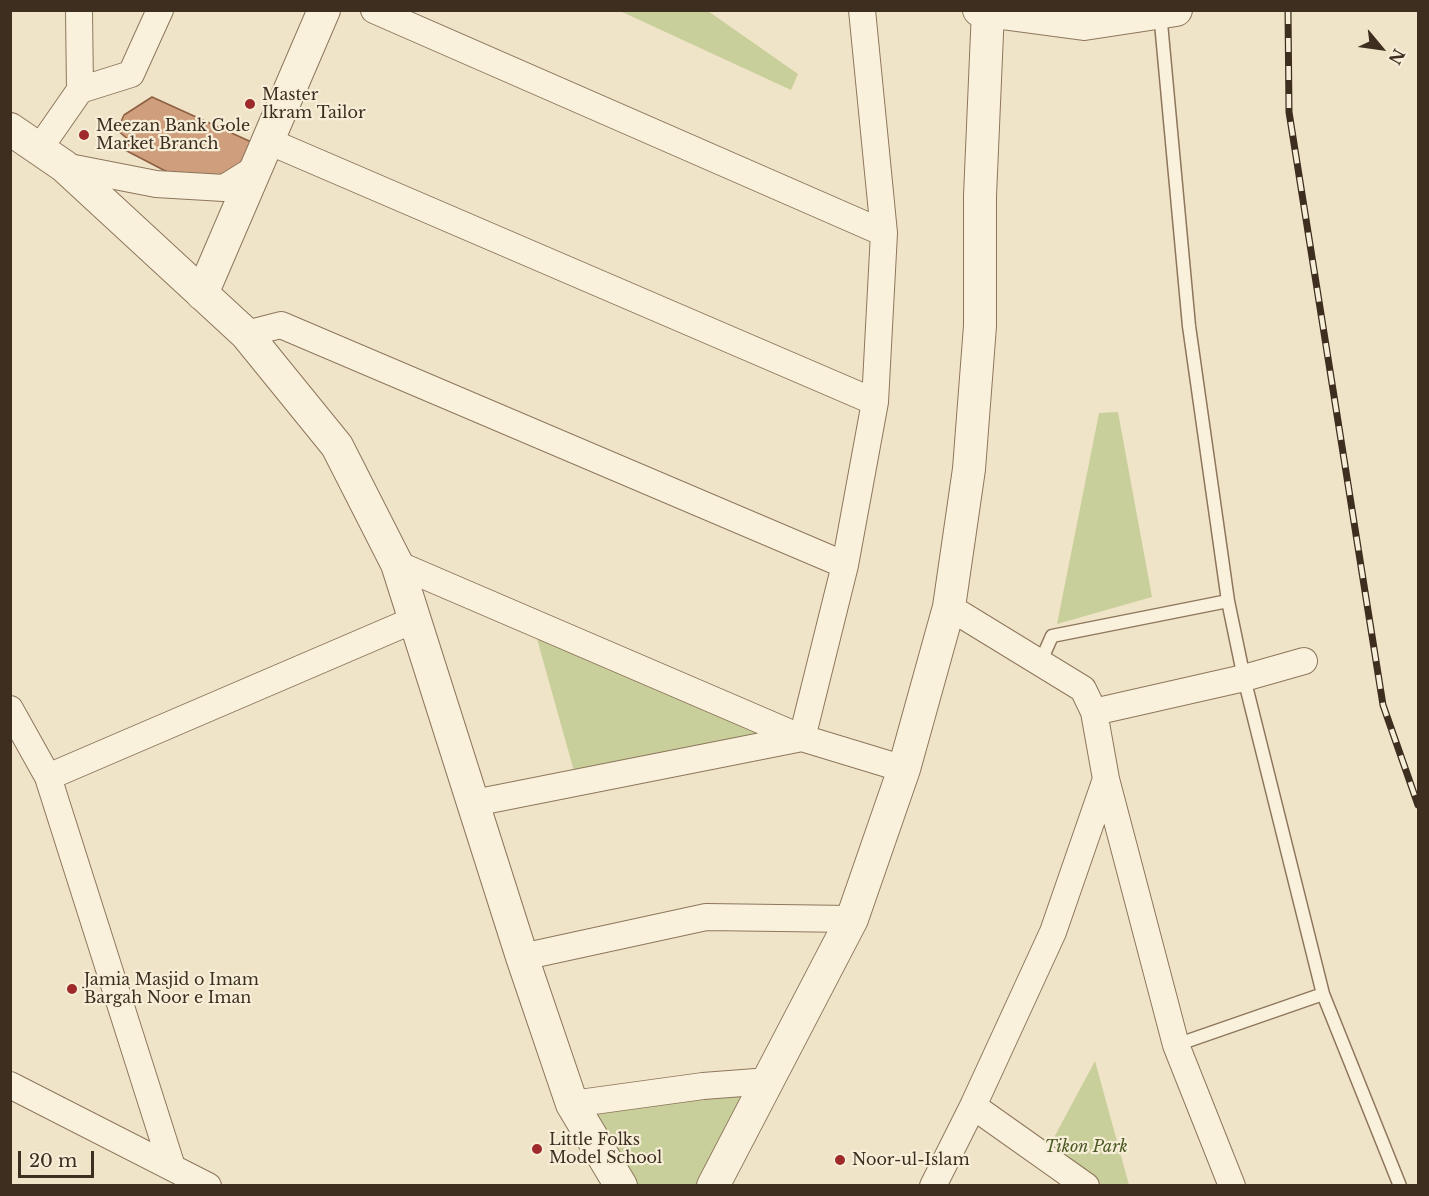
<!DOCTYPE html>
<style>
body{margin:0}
#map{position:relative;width:1429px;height:1196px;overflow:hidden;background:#f0e4c8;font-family:"Libre Baskerville",serif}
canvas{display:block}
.frame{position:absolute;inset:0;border:12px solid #3d2e20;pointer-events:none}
.north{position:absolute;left:1351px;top:18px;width:60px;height:60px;-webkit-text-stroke:4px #f7eed8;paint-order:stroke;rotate:119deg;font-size:16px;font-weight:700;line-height:24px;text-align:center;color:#3d2e20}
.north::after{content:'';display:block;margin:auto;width:21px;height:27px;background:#3d2e20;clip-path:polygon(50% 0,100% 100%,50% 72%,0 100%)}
.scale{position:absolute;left:18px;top:1151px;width:76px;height:27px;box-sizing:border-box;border:3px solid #3d2e20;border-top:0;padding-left:8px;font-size:18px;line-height:21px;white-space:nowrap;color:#3d2e20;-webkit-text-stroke:4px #f7eed8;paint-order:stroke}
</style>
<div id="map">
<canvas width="1429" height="1196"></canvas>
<div class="frame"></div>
<div class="north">N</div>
<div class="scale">20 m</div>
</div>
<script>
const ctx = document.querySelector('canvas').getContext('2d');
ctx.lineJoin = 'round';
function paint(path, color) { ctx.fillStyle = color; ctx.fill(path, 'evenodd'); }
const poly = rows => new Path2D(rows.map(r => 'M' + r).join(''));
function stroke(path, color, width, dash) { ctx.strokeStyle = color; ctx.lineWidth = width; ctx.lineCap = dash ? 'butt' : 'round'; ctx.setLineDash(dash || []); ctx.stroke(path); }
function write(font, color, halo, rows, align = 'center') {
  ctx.font = font + ' "Libre Baskerville",serif'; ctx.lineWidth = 4.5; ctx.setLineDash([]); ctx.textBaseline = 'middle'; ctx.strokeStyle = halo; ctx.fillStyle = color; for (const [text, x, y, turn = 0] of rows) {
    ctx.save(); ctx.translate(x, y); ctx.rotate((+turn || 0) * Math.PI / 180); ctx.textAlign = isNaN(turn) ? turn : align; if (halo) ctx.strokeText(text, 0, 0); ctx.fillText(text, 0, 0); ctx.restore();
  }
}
const green = poly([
 [620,11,708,11,798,74,791,90],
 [1118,412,1152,597,1057,624,1099,413],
 [532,621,802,738,577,782],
 [1095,1061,1129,1185,1086,1185,1044,1156],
 [769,1081,713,1185,621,1185,572,1104]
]);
const building = poly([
 [152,97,258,145,248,166,220,179,177,177,125,150,130,141,117,130,124,115,152,97]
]);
const service = poly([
 [1160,12,1189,326,1228,601,1244,678,1323,994,1400,1186],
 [1040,663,1052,636,1228,601],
 [1176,1045,1323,994]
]);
const minor = poly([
 [79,10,80,90],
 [374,10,884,233],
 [268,141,875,402],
 [39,149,80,90,131,74,160,10],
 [64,166,156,184,224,188,256,168],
 [246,334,281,325,845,565],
 [397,564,802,738,904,769],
 [10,709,48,777,172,1167],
 [1094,712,1244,678,1304,661],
 [48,777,416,619],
 [1106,779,1176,1045,1232,1186],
 [474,803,802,738,845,565,875,402,884,233,862,10],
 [522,957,706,917,852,919],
 [10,1085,208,1186],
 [572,1104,703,1086,769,1081],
 [973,1106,1086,1186],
 [933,1186,973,1106,1053,932,1106,779,1094,712,1083,689,949,607]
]);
const tertiary = poly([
 [979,10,1084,24,1176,10],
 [10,129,64,166,246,334,337,446,397,564,522,957,572,1104,621,1186],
 [202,294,324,10],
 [713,1186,852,919,904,769,949,607,969,469,980,326,980,196,988,10]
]);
const rail = poly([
 [1288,10,1289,112,1383,705,1418,805]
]);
const markers = [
 [250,104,6,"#9e2a2b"],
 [84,135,6,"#9e2a2b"],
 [72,989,6,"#9e2a2b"],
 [537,1149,6,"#9e2a2b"],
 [840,1160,6,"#9e2a2b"]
];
const poiNames = [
 ["Master",262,95],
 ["Ikram Tailor",262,113],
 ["Meezan Bank Gole",96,126],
 ["Market Branch",96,144],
 ["Jamia Masjid o Imam",84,980],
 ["Bargah Noor e Iman",84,998],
 ["Little Folks",549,1140],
 ["Model School",549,1158],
 ["Noor-ul-Islam",852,1160]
];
const parkNames = [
 ["Tikon Park",1086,1147]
];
paint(green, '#c9cf9b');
paint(building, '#cf9f7d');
stroke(building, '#8d5f41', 1.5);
stroke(service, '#8d765c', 15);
stroke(minor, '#8d765c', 28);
stroke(tertiary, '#8d765c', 34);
stroke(service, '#faf1dc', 12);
stroke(minor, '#faf1dc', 26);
stroke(tertiary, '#faf1dc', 32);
stroke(rail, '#3d2e20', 7);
stroke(rail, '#f7eed8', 4.5, [14]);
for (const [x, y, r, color] of markers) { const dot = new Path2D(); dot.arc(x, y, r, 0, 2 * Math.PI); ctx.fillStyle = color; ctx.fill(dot); stroke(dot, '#f7eed8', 2); }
write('16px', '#3d2e20', '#f7eed8', poiNames, 'left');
write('italic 16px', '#4d5a26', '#f7eed8', parkNames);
</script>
